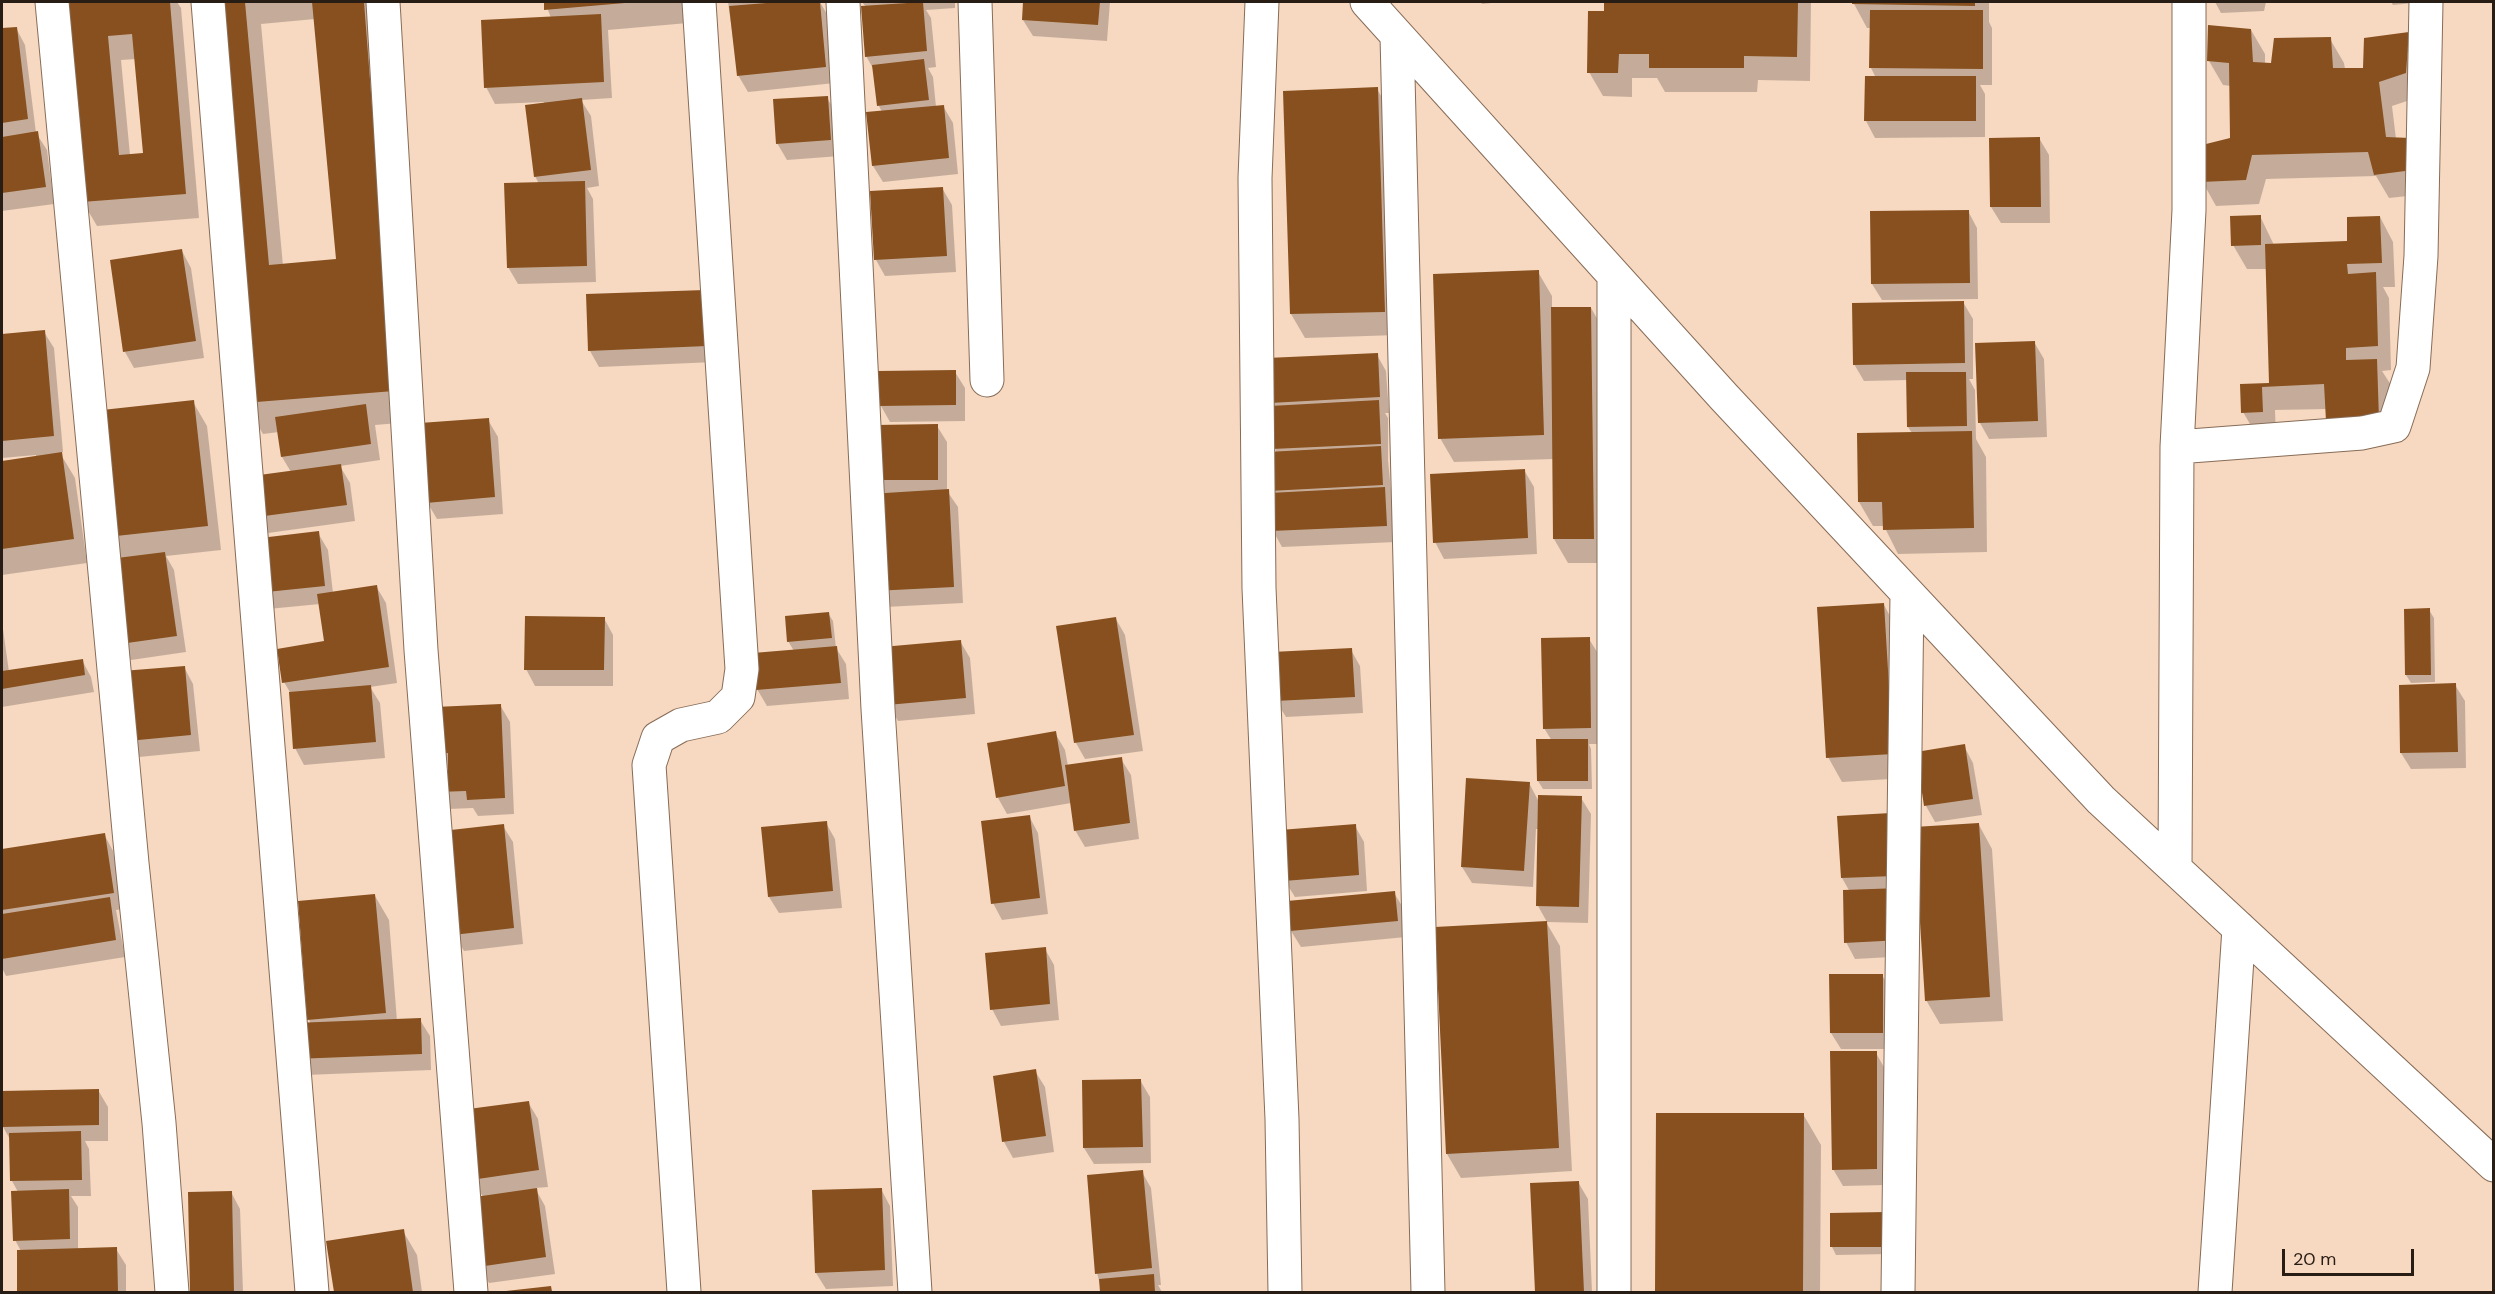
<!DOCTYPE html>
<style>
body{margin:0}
#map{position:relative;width:2495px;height:1294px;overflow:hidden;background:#f7d8c1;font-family:"DM Sans",sans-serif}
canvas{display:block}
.frame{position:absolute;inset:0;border:3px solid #281d14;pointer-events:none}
.scale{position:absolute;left:2282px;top:1249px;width:132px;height:27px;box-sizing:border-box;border:3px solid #281d14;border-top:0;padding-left:8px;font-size:18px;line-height:21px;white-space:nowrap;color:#281d14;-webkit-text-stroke:4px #f7d8c1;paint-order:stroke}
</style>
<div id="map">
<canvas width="2495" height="1294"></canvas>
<div class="frame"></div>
<div class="scale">20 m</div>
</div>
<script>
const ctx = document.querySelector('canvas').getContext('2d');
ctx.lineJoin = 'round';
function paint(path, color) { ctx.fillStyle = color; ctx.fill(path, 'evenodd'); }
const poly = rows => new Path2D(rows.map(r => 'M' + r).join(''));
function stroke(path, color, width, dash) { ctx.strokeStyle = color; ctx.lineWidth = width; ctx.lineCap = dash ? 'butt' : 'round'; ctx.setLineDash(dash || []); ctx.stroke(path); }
const shadow = poly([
 [67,2,177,2,181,8,199,218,97,226,83,202],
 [136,59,144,154,130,155,121,60],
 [214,2,379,2,411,422,375,425,380,460,340,466,350,483,355,521,268,533,258,516,291,472,282,457,279,432,263,434,245,403],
 [315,19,337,261,283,266,261,24],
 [545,2,686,2,688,23,608,30,612,98,581,100,591,116,599,186,587,188,593,199,596,282,518,284,508,267,539,184,535,176,544,102,495,104,486,87,551,18],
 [728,2,820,2,828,16,835,83,748,92,738,75],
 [862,2,955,2,955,8,926,10,931,18,936,67,928,68,933,77,936,107,943,106,953,123,958,174,883,182,873,166,882,112,879,106,874,70,866,56,866,7],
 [1025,2,1110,2,1107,41,1033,36,1023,20],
 [1481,2,1501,2,1482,4],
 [1606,2,1811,2,1810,81,1758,80,1757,92,1665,92,1657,78,1632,78,1632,97,1603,96,1589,72,1606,12],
 [1853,2,1989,2,1989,22,1992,28,1992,85,1980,85,1985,94,1985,137,1875,138,1866,121,1866,78,1876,78,1871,68,1871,28,1867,28],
 [2215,2,2266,2,2264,11,2221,13],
 [2391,2,2424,2,2393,5],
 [16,28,25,45,36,133,47,150,54,204,2,211,2,29],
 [2251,30,2265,54,2265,64,2273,64,2330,39,2344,63,2345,69,2365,69,2408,33,2422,57,2419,97,2392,106,2396,139,2426,194,2389,198,2376,176,2266,179,2259,204,2216,206,2202,181,2231,139,2231,86,2223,85,2209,61],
 [1377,89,1391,113,1398,335,1305,338,1291,314],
 [827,98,837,114,840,156,787,160,777,143],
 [2039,138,2049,155,2050,223,2001,223,1991,207],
 [942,188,952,205,956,272,885,276,876,260],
 [1968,211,1977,228,1978,299,1882,300,1872,284],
 [2260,216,2274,245,2349,243,2380,217,2393,242,2395,287,2383,287,2389,298,2391,370,2382,371,2391,385,2393,443,2327,409,2275,410,2276,436,2257,436,2243,412,2242,385,2270,384,2267,269,2247,269,2233,245],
 [182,251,191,268,204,358,134,368,125,352],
 [1538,272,1552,296,1552,309,1591,308,1605,332,1607,563,1568,563,1554,539,1554,459,1454,462,1440,438],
 [704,291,715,362,599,367,590,351],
 [1963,302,1973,319,1973,379,1969,379,1975,390,1976,439,1986,457,1987,552,1898,554,1884,526,1873,526,1859,502,1912,433,1908,427,1908,380,1864,381,1854,364],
 [44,332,54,348,63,452,60,453,75,478,87,563,2,575,2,462,36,457,36,455,2,458,2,336],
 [2034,342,2044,359,2047,437,1989,439,1980,423,1976,345],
 [1377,355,1386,371,1389,413,1385,413,1388,418,1388,460,1396,542,1282,547,1273,531,1276,453,1271,402],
 [955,372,965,388,965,421,890,422,881,406],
 [193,402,207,426,221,550,166,556,174,570,186,652,131,660,121,644,121,559,108,537],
 [488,420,498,437,503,514,437,519,427,502],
 [937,426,947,442,947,491,958,507,963,603,885,607,886,495,878,480],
 [1524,470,1534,487,1537,554,1444,559,1435,542],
 [318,533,328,550,333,593,376,586,386,603,397,683,370,687,380,703,385,758,304,765,295,748,291,694,284,682,325,643,320,604,268,609,259,592],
 [1884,605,1897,629,1906,778,1842,782,1828,757],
 [2429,610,2434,618,2435,682,2411,683,2406,675],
 [828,613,833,621,836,648,846,664,849,699,767,706,757,689,794,651,788,641],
 [604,618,613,635,613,686,535,686,526,669],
 [1116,619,1125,635,1143,751,1085,759,1076,743,1058,628],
 [2,622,9,672,82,660,91,677,94,692,2,707],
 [1589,639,1599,655,1600,744,1589,744,1591,749,1592,789,1543,789,1538,781,1552,741,1544,728],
 [960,641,970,658,975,714,898,721,889,705],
 [1351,650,1360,666,1363,713,1286,717,1276,701],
 [184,667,193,684,200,751,139,757,130,740],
 [2455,685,2465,701,2466,768,2411,769,2401,753],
 [500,705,510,722,514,814,478,816,473,808,449,809,439,774,449,773,449,770,438,753],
 [1055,733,1065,750,1068,766,1121,759,1131,775,1139,839,1085,847,1075,830,1071,803,1007,814,998,798],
 [1964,746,1973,763,1982,815,1935,822,1926,806,1918,753],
 [1529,783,1539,802,1581,798,1591,814,1588,923,1547,922,1538,906,1539,829,1536,829,1533,887,1472,883,1462,867],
 [1029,816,1038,833,1048,914,1002,920,993,903],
 [1839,817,1902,892,1910,956,1855,959,1846,942,1850,892,1842,878],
 [826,823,835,839,842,908,779,913,769,897],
 [1979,825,1992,849,2003,1021,1940,1024,1926,1000],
 [503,826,513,842,523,944,464,951,454,935],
 [1355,826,1364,842,1367,891,1295,897,1285,881],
 [104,834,113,851,123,909,116,910,125,957,6,976,2,968,2,850],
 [1394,893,1404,909,1406,937,1301,947,1291,931,1288,903],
 [375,896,389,920,397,1021,420,1020,430,1036,431,1070,306,1075,311,1024,309,1020],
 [1546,922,1560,946,1572,1171,1461,1178,1447,1154],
 [1045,949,1054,965,1059,1020,1001,1026,992,1009],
 [1882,975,1892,992,1892,1049,1841,1049,1831,1033],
 [1876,1053,1885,1069,1886,1185,1843,1186,1833,1169],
 [1035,1071,1045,1087,1054,1152,1013,1158,1004,1142],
 [1140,1080,1150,1097,1151,1163,1094,1164,1084,1148],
 [98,1090,108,1107,108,1141,85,1141,89,1149,91,1196,71,1196,78,1207,78,1250,116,1249,126,1265,126,1292,19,1292,18,1251,21,1251,15,1240,18,1192,12,1181,11,1141,3,1127,2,1092],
 [528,1102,538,1119,548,1187,535,1188,545,1206,555,1274,489,1283,479,1266,483,1197,472,1179],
 [1657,1114,1803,1114,1821,1145,1820,1292,1657,1292],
 [1142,1172,1151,1188,1161,1285,1158,1285,1162,1292,1102,1292,1097,1273],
 [1578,1182,1588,1199,1592,1292,1537,1292,1532,1185],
 [881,1189,890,1206,893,1286,826,1289,816,1273],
 [231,1192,240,1209,243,1292,191,1292,189,1193],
 [1885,1214,1890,1254,1836,1255,1832,1247],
 [403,1231,417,1255,422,1292,336,1292,328,1242],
 [550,1288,553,1292,505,1292]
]);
const building = poly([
 [65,2,170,2,186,194,82,202],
 [132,34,143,153,119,155,108,36],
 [212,2,245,2,269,265,336,259,312,2,364,2,394,391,244,403],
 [544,2,625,2,625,3,544,10],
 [779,2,820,2,826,67,737,76,729,6],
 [923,2,927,51,865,57,861,6],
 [1023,2,1100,2,1098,25,1022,20],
 [1604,2,1798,2,1797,57,1744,56,1744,68,1649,68,1649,54,1619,54,1618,73,1587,73,1588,11,1604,11],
 [1852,2,1975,2,1975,6,1852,4],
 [1870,10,1983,10,1983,69,1869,68],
 [601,14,604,82,484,88,481,20],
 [2208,25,2251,29,2253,62,2271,63,2274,38,2331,37,2333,68,2363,68,2364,38,2409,32,2406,73,2379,82,2386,137,2410,138,2413,170,2374,175,2368,152,2252,155,2246,180,2201,182,2206,144,2230,138,2229,63,2207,61],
 [17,27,28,119,2,123,2,28],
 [924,59,929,100,877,106,872,65],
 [1865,76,1976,76,1976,121,1864,121],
 [1378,87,1385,312,1290,314,1283,91],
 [828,96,831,140,776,144,773,99],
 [582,98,591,170,534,177,525,105],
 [944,105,949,158,872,166,866,112],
 [38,131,46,187,2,193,2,137],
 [2040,137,2041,207,1990,207,1989,138],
 [585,181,587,266,507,268,504,183],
 [943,187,947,256,874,260,870,191],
 [1969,210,1970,283,1871,284,1870,211],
 [2261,215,2261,245,2231,246,2230,216],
 [2380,216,2382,263,2347,264,2348,274,2376,272,2378,346,2346,348,2346,360,2377,359,2379,419,2326,421,2324,384,2262,387,2263,412,2241,413,2240,384,2269,383,2265,244,2347,241,2347,217],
 [182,249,196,341,123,352,110,260],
 [1539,270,1544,435,1438,439,1433,274],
 [705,290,707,346,588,351,586,294],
 [1964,301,1965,363,1853,365,1852,303],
 [1551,307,1591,307,1594,539,1553,539],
 [45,330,54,436,2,441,2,334],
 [2035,341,2038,421,1978,423,1975,343],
 [1378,353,1380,397,1270,403,1267,358],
 [956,370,956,405,879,406,878,371],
 [1906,372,1966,372,1967,426,1907,427],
 [194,400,208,526,107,537,93,411],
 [1379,400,1381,444,1272,449,1270,406],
 [366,404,371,444,281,457,275,417],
 [489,418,495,497,426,503,420,423],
 [938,424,938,480,876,480,876,425],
 [1972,431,1974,528,1883,530,1882,502,1858,502,1857,433],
 [1381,446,1383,485,1269,491,1267,452],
 [62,452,74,539,2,549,2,461],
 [341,464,347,505,257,517,252,476],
 [1525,469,1528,538,1433,543,1430,474],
 [1385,487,1387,526,1271,531,1269,493],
 [949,489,954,587,874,591,869,494],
 [319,531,325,586,257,593,252,539],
 [165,552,177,636,120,644,109,559],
 [377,585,389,667,282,683,277,649,324,641,317,594],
 [1884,603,1893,754,1826,758,1817,607],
 [2430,608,2431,675,2405,675,2404,609],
 [829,612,832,638,787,642,785,616],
 [525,616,605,617,604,670,524,670],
 [1116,617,1134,735,1074,743,1056,626],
 [1590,637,1591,728,1543,729,1541,638],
 [961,640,966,698,887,705,882,647],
 [837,646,841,683,756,690,753,653],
 [1352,648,1355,697,1275,701,1272,652],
 [83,659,85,675,2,689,2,671],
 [185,666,191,735,128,741,122,671],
 [2456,683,2458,752,2400,753,2399,685],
 [371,685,376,742,293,749,289,692],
 [501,704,505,798,467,800,466,791,438,792,437,772,448,772,448,753,436,754,435,707],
 [1056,731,1065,786,996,798,987,743],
 [1536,739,1588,739,1588,781,1537,781],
 [1965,744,1973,799,1924,806,1916,752],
 [1122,757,1130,823,1074,831,1065,765],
 [1466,778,1530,782,1524,871,1461,867],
 [1538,795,1582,796,1579,907,1536,906],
 [1891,813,1894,876,1841,878,1837,816],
 [1030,815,1040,898,991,904,981,821],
 [827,821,833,891,768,897,761,827],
 [1979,823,1990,997,1925,1001,1914,827],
 [504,824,514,928,453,935,442,831],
 [1356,824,1359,875,1284,881,1280,830],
 [105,833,114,893,2,910,2,849],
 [1900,888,1902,940,1844,943,1843,890],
 [1395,891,1398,921,1290,931,1287,901],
 [375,894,386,1013,307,1020,298,901],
 [110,897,116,940,2,959,2,914],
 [1547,921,1559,1148,1446,1154,1435,927],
 [1046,947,1050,1004,990,1010,985,953],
 [1829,974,1883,974,1883,1033,1830,1033],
 [421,1018,422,1054,295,1059,294,1023],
 [1830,1051,1877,1051,1877,1169,1832,1170],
 [1036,1069,1046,1136,1002,1142,993,1076],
 [1141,1079,1143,1147,1083,1148,1082,1080],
 [99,1089,99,1125,2,1127,2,1091],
 [529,1101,539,1170,471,1180,461,1110],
 [1656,1113,1804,1113,1803,1292,1655,1292],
 [81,1131,82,1180,10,1181,9,1133],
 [1143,1170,1152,1268,1095,1274,1087,1175],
 [1579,1181,1584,1292,1535,1292,1530,1183],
 [537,1188,546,1257,478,1267,468,1198],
 [882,1188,885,1270,815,1273,812,1190],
 [69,1189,70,1239,13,1241,11,1191],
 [232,1191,234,1292,190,1292,188,1192],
 [1886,1212,1887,1247,1830,1247,1830,1213],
 [404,1229,413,1292,334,1292,326,1241],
 [117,1247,118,1292,17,1292,17,1250],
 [1154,1274,1155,1292,1100,1292,1099,1279],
 [551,1286,552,1292,506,1292,506,1291]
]);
const street = poly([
 [52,2,132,863,159,1123,172,1292],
 [208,2,312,1292],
 [383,2,421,650,471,1292],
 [843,2,878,709,915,1292],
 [975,2,987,380],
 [1262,2,1255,178,1259,588,1282,1119,1285,1292],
 [1367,2,1724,397,2101,800,2494,1165],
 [1397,36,1428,1292],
 [2177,447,2362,433,2394,426,2413,368,2421,256,2426,2],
 [2175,868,2177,447,2189,210,2189,2],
 [684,1292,649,765,658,738,681,725,718,717,738,697,742,669,699,2],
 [1614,1292,1614,276],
 [1898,1292,1907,594],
 [2215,1292,2239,928]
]);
paint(shadow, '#0003');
paint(building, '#87501e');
stroke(street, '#876c57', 35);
stroke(street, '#fff', 33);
</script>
